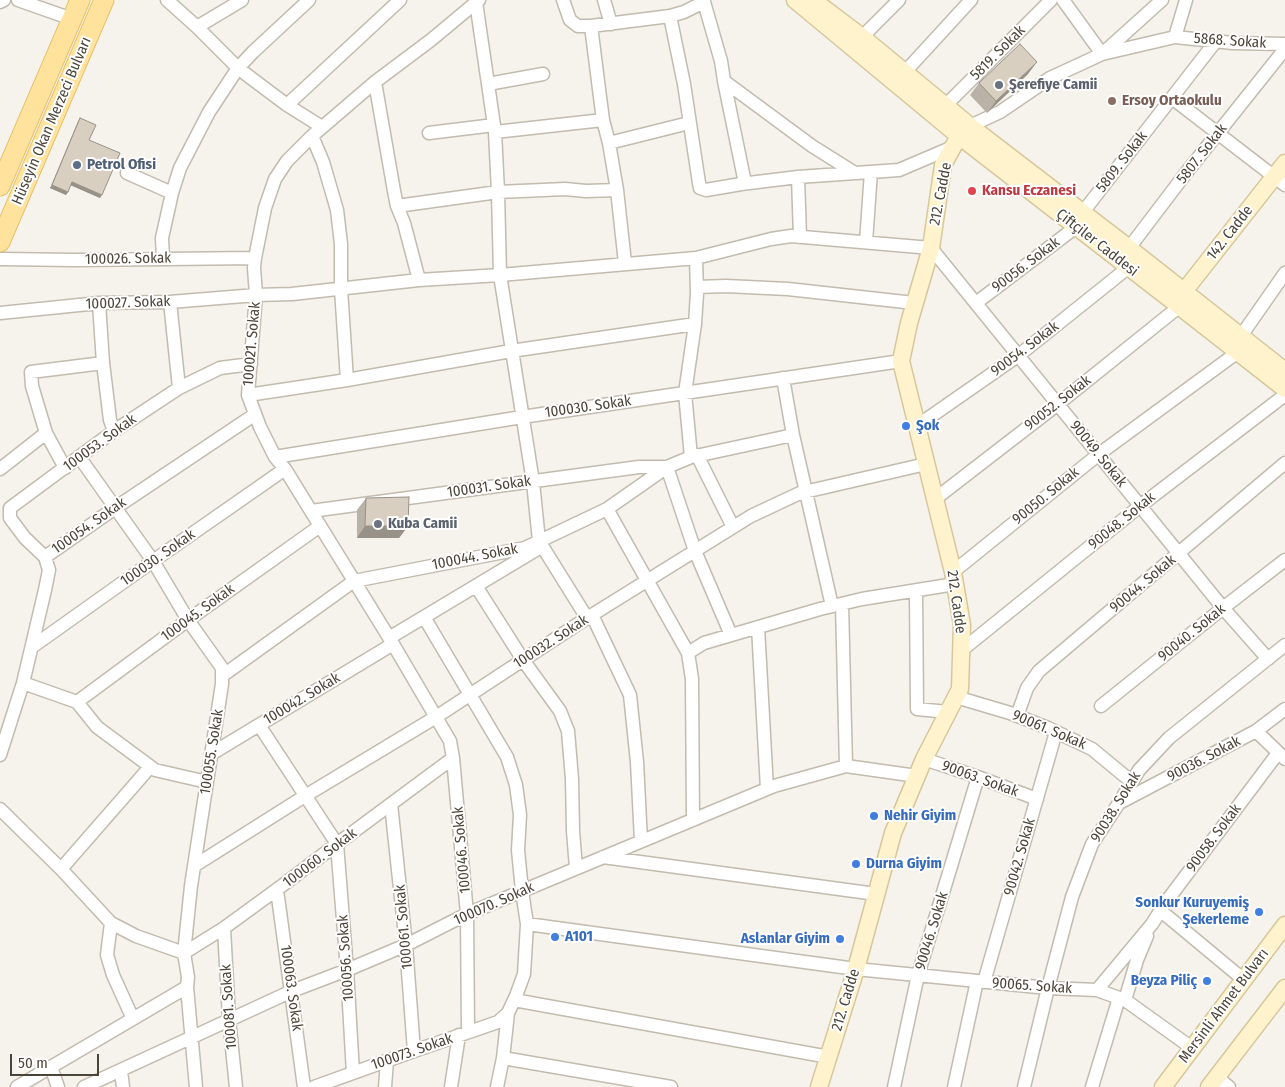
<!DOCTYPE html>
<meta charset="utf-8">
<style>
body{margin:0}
#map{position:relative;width:1285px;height:1087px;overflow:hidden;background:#f6f3ec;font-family:"Fira Sans Condensed",sans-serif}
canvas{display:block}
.scale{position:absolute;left:10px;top:1054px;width:89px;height:22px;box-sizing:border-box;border:2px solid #4b4439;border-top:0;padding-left:6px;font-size:15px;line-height:18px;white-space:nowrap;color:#4b4439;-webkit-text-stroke:4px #fff;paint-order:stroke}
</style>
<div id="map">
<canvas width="1285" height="1087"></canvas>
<div class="scale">50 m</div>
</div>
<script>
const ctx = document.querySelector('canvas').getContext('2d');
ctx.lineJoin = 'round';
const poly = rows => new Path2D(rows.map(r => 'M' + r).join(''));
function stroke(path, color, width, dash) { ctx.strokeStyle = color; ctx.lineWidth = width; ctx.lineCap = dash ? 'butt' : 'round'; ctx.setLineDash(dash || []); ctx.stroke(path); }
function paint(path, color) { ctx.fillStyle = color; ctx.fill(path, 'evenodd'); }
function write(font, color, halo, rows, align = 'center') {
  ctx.font = font + ' "Fira Sans Condensed",sans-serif'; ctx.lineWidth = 4; ctx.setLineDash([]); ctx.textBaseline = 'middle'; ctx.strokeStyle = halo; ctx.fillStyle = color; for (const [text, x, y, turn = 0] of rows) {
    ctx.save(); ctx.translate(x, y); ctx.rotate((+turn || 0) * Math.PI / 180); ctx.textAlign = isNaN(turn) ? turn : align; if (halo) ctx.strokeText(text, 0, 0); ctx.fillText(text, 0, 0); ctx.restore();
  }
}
const street = poly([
 [18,0,72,19],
 [167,0,197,27,238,68,251,78,287,105,322,127],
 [563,0,570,20,578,26,591,26,670,16,684,12,704,2,704,0],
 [604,0,611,24],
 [1063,0,1102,54,1162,0],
 [0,2,4,0],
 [476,2,495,132,498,192,500,275,533,482,539,541,587,618],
 [704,2,721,61,724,81,812,146,855,173],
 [670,16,684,84,699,183,700,188,706,190,741,184,798,177,899,170,953,147],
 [591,26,600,97,603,120,609,143,617,190,625,263],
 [197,27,242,0],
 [862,37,899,0],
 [1175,37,1186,0],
 [904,73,971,0],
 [724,81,745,183],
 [375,82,394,191,397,206,498,192,565,189,586,191,617,190],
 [488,84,543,74],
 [1172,98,1285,185],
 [287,105,400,0],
 [945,106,1051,0],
 [970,126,1000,112,1050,78,1102,54,1175,37,1233,43,1285,44],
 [495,132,603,120],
 [429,133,494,125],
 [312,136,323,162,337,210,341,244,341,289,347,380],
 [609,143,689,123],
 [127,173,172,193],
 [798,177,800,237],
 [397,206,404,223,419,280],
 [1083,212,1216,41],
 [866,242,871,172],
 [1123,256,1186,173,1285,49],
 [163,258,162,238,172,193,180,168,209,112,238,68,253,52,309,0],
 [0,259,75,260,255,258],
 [697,287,726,286,788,289,914,303],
 [170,302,179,388],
 [99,303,103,363,110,420,114,431],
 [976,303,1076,227],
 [0,313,99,303,170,302,256,295,292,294,419,280,500,275,696,258,771,239,791,236,931,248,1223,608,1268,659],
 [1241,336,1285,273],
 [783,378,793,435,832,606],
 [248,395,347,380,511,351,695,324],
 [917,426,1019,355,1129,267],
 [697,455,733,527],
 [275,457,522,417,901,361],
 [691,457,685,393,695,324,697,293,696,258],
 [80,458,153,561,188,620,222,668,222,684,191,886,184,953,188,977,187,987,196,1087],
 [65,468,46,433,32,386,31,372,103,363],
 [0,469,46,433],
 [935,499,1058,404,1180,306],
 [607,509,688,653,692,679,693,820],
 [311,511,639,467,667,467,695,551,731,635],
 [45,557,25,538,10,518,10,508,114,431,179,388,220,368,251,364],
 [45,557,115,508,254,415],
 [953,572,1099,454,1238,352],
 [476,586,523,660,560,711,568,731,572,779,573,831,576,868],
 [916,591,917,709,948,712],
 [842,604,846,766],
 [592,615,630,695,637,762,641,841],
 [424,617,507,757,516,785,520,815,518,850,522,891,527,924,524,974,516,996,508,1013,503,1058,497,1087],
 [758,627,767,789],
 [389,638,539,548],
 [32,647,153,561,285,469],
 [962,650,1140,506,1285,395],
 [688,653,704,643,820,609,862,599,955,584],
 [222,676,354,581,525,548,607,509,667,467,691,457,793,435],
 [23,683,77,702,97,727,155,770,207,782],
 [956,697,1010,713,1048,728,1092,749,1132,782],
 [77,702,188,620,320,526],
 [1101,706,1223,608,1285,560],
 [1017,716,1027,688,1039,671,1285,463],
 [259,725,337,844,347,970,353,1073],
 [1256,731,1285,759],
 [211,754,393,644],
 [0,755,23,683,45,590,49,570,45,557],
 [924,759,978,777,1037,799],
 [1119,803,1256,731,1285,709],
 [391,804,406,945,414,1051],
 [0,809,61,869,111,923,136,936,184,953,224,928,283,885,337,844,453,758],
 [603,857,876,894],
 [194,866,305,796,436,717,587,618,751,516,800,493,926,464],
 [61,869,150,767],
 [277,890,304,1087],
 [1161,911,1244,980],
 [111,923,107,955,113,975,133,1019],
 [527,924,856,969,1048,988,1097,990,1125,1000,1192,1048],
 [224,928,229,1019,236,1087],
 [984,982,1056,732],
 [1097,990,1152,924,1166,902,1278,753],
 [514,1000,829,1057],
 [1125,1000,1137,960,1147,936],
 [468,1032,467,914,453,758,450,741,393,644,285,469,275,457,260,427,248,395,256,295,254,268,255,258,265,208,275,179,287,161,312,136,375,82,431,40,479,0],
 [503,1058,671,1087],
 [51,1067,58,1087],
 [121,1071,123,1087],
 [1217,1077,1229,1087],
 [17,1087,187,987],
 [84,1087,292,991,347,970,406,945,467,914,774,786,846,766,917,776],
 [314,1087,414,1051,498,1022,508,1013],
 [385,1087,387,1061],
 [451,1087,459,1035],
 [894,1087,918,975,978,777],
 [954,1087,977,981],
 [1024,1087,1048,988,1072,897,1092,844,1119,803,1139,770,1169,738,1285,645],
 [1092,1087,1119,998]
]);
const secondary = poly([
 [795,0,959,136,1175,303,1285,389],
 [813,0,862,37,970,126,1129,248,1285,371],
 [1178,299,1285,163],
 [819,1087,856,969,893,833,924,759,960,689,962,625,953,572,901,361,909,323,931,248,943,165,959,136,970,126],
 [1163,1087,1285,925],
 [1209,1087,1285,988]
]);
const primary = poly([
 [0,186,80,0],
 [0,242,104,0]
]);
const wall = poly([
 [1028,74,987,113,970,95,979,83],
 [80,118,89,140,100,198,71,185,66,195,50,188,78,121],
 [366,498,408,526,399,538,357,538,357,510]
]);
const shadedWall = poly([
 [1037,62,1028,74,987,113,996,101],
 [72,182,102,195,100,198,70,185],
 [52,185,68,192,66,195,50,188],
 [365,526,408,526,399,538,357,538]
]);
const building = poly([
 [1020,44,1037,62,996,101,979,83,1020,44],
 [80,118,96,125,89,140,120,153,102,195,72,182,68,192,52,185,80,118],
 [409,497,408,526,365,526,366,498,409,497]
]);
const markers = [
 [999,85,5,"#6b7280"],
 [1112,101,5,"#8d6e63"],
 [77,165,5,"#5c6f8a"],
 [972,191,5,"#e0444e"],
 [906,426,5,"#3f7fe0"],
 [378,524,5,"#6b7280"],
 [874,816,5,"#3f7fe0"],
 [856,864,5,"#3f7fe0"],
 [1259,912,5,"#3f7fe0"],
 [555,937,5,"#3f7fe0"],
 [840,939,5,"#3f7fe0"],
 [1207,981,5,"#3f7fe0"]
];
const streetNames = [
 ["5868. Sokak",1230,41,4],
 ["5819. Sokak",998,53,-45],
 ["Hüseyin Okan Merzeci Bulvarı",52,121,-67],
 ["5807. Sokak",1202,154,-52],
 ["5809. Sokak",1122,162,-52],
 ["212. Cadde",941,194,-79],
 ["142. Cadde",1230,233,-52],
 ["Çiftçiler Caddesi",1097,243,38],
 ["100026. Sokak",128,259,-1],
 ["90056. Sokak",1026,265,-37],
 ["100027. Sokak",128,303,-2],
 ["100021. Sokak",252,344,-85],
 ["90054. Sokak",1025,349,-37],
 ["90052. Sokak",1058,403,-38],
 ["100030. Sokak",588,407,-8],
 ["100053. Sokak",100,443,-36],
 ["90049. Sokak",1098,454,51],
 ["100031. Sokak",489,487,-8],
 ["90050. Sokak",1046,496,-39],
 ["90048. Sokak",1122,521,-39],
 ["100054. Sokak",89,526,-35],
 ["100044. Sokak",475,557,-11],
 ["100030. Sokak",158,558,-35],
 ["90044. Sokak",1143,584,-40],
 ["212. Cadde",956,602,82],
 ["100045. Sokak",198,613,-36],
 ["90040. Sokak",1192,633,-39],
 ["100032. Sokak",551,642,-33],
 ["100042. Sokak",302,699,-31],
 ["90061. Sokak",1049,730,23],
 ["100055. Sokak",212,752,-81],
 ["90036. Sokak",1204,759,-28],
 ["90063. Sokak",980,779,20],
 ["90038. Sokak",1116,807,-58],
 ["90058. Sokak",1214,838,-53],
 ["100046. Sokak",462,850,-95],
 ["90042. Sokak",1020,857,-74],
 ["100060. Sokak",320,858,-37],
 ["100070. Sokak",494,904,-24],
 ["100061. Sokak",404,927,-95],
 ["90046. Sokak",932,931,-73],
 ["100056. Sokak",346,958,-94],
 ["90065. Sokak",1032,986,4],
 ["100063. Sokak",291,988,82],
 ["212. Cadde",846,1000,-73],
 ["Mersinli Ahmet Bulvarı",1224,1006,-53],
 ["100081. Sokak",229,1007,-94],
 ["100073. Sokak",412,1052,-19]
];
const worshipNames = [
 ["Şerefiye Camii",1009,85],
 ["Kuba Camii",388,524]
];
const educationNames = [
 ["Ersoy Ortaokulu",1122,101]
];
const serviceNames = [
 ["Petrol Ofisi",87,165]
];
const healthNames = [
 ["Kansu Eczanesi",982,191]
];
const shopNames = [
 ["Şok",916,426],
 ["Nehir Giyim",884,816],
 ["Durna Giyim",866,864],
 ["Sonkur Kuruyemiş",1249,903,"right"],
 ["Şekerleme",1249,920,"right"],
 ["A101",565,937],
 ["Aslanlar Giyim",830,939,"right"],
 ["Beyza Piliç",1197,981,"right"]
];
stroke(street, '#c2bbae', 15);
stroke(secondary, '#d6c79b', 19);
stroke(primary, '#e6c16a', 21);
stroke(street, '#fff', 12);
stroke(secondary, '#fff3cd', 16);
stroke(primary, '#ffe39c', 19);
paint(wall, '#bab2a6');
paint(shadedWall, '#979187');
paint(building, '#d8cfc1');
stroke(building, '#979187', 1);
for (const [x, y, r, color] of markers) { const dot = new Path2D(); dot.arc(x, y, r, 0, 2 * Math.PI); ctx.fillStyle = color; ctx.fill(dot); stroke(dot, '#fff', 2); }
write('15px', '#4b4439', '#fff', streetNames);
write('bold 15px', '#5b616d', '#fff', worshipNames, 'left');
write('bold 15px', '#785e54', '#fff', educationNames, 'left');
write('bold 15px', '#4e5e75', '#fff', serviceNames, 'left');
write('bold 15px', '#be3a42', '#fff', healthNames, 'left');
write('bold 15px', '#366cbe', '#fff', shopNames, 'left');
</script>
